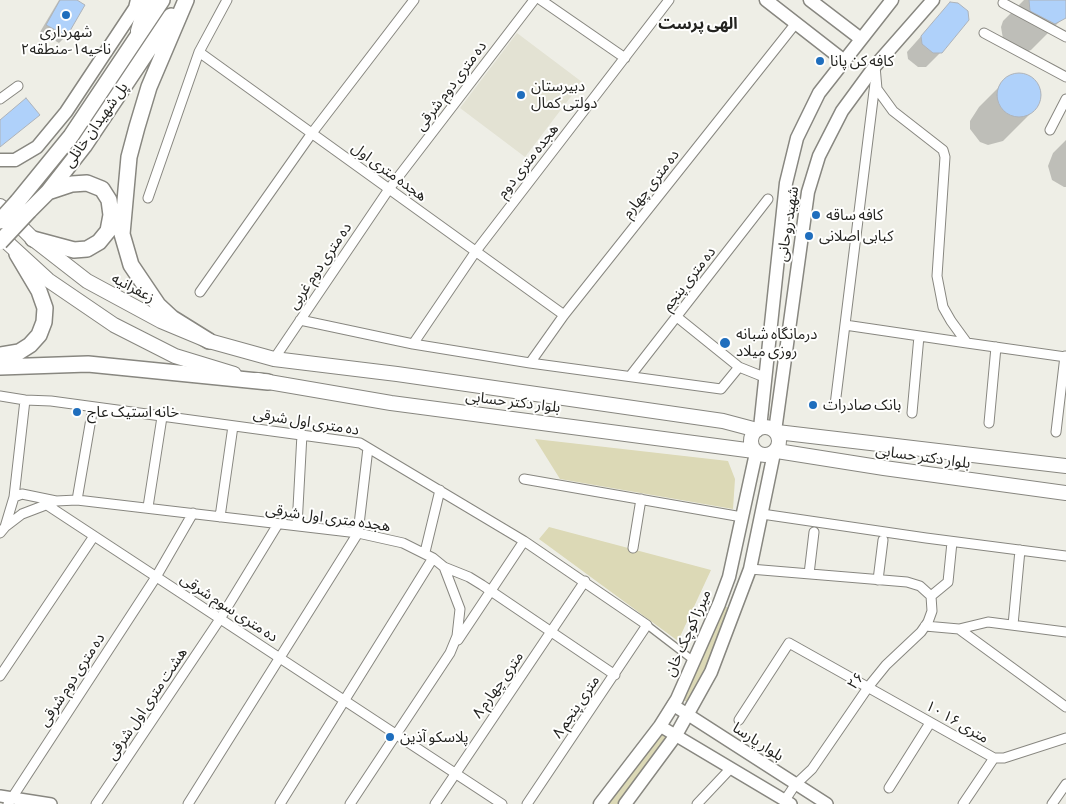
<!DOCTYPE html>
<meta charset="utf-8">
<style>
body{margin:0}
canvas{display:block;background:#eeeee6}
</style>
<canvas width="1066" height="804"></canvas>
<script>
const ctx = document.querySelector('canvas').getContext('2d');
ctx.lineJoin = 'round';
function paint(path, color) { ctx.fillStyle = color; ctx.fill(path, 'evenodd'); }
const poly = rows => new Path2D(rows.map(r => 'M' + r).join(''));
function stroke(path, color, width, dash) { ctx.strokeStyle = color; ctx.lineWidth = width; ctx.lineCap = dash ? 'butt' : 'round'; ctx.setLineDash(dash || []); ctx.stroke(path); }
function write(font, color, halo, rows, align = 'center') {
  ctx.font = font + ' "Alegreya Sans","Noto Sans Arabic",sans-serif'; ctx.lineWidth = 4; ctx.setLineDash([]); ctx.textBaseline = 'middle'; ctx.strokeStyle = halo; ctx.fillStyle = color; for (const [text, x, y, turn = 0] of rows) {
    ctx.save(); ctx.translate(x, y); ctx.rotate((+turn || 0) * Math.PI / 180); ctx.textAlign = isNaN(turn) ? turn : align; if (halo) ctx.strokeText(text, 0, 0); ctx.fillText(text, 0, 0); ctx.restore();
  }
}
const built = poly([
 [517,33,582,82,525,157,460,108]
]);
const green = poly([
 [535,439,728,461,735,479,733,509,560,479],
 [549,527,711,570,678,641,539,539],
 [719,604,731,609,691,704,678,697],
 [658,729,672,736,618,804,601,804]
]);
const shadow = poly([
 [59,0,74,0,66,36,59,43,40,32],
 [1024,0,1066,0,1066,15,1031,50,1026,52,1003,39,1001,27,1003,21],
 [950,4,941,52,926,67,918,67,908,59,907,52],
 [1023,75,1036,83,1040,97,1032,112,1003,141,988,145,980,142,970,129,970,121,979,107,1008,78],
 [1066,140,1066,187,1064,187,1052,180,1048,166,1053,153]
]);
const building = poly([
 [60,0,77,0,85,5,67,36,46,25,60,0],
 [1029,0,1066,0,1066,18,1055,24,1030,11,1029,0],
 [950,2,958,3,968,11,969,20,942,53,933,53,922,44,921,36,950,2],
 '997 95a22 22 0 1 1 44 0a22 22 0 1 1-44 0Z',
 [26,98,40,115,0,147,0,120,26,98]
]);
const pedestrian = poly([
 [647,625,694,661]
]);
const minor = poly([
 [541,0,625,58],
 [1003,3,1066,37],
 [984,33,1066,77],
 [199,52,564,315],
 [875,66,877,89,893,111,943,150,945,157,937,276,943,307,951,321,967,343,1066,357],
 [0,99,18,86],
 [1050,130,1066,99],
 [148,198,199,52,227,0],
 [200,292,312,133,414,0],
 [677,317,739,367,764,377],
 [300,320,413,344,530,363,721,389,739,367],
 [845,325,967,343],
 [413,344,476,251,669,0],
 [274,359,389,189,534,0],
 [530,363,564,315,796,23],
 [631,375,768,199],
 [0,396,25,400,51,401,360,443,524,541,647,625,527,804],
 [835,405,875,83],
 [912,413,919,336],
 [989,423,996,347],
 [1056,432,1065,356],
 [524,479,742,517],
 [14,497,25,400],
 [77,500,93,407],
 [47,505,502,804],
 [148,507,162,417],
 [762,514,926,538,1066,556],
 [220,517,233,426],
 [297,526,302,434],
 [5,527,14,497,22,494,56,501],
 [0,533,5,527,22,514,56,501,77,500,358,533,403,543,433,558,444,567,460,609,457,636,450,653,350,804],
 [633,548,641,499],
 [425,552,440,490],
 [444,567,469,577,482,585,615,675],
 [750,569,907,582,920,586,931,596],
 [809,574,814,532],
 [878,580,883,540],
 [931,596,948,582,952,542],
 [1013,625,1020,550],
 [925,626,959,629,988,622,1066,632],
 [959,629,1066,707],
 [458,640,524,541],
 [0,676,94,536],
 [739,720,789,643,994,758,1004,758,1066,738],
 [889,788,930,723],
 [785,800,795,785,812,769,869,686,886,665,921,632,928,622,932,611,931,596],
 [8,804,156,577,193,513],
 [96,804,220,619,278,524],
 [188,804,358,533,368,448],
 [280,804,433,558],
 [435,804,585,581],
 [697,804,731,768],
 [963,804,994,758],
 [1052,804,1066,784]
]);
const tertiary = poly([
 [673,705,827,804],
 [660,726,791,804],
 [0,796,51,804]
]);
const secondary = poly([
 [766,0,843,60],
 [810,0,861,39],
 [0,160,15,160,37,147,66,112,135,8,137,0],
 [760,428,786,183,797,138,819,93,892,0],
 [775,431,808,192,819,156,842,111,875,66,933,0],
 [600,804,660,726,677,699,719,604,729,577,756,453],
 [625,804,676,735,711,672,750,569,774,453]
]);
const primary = poly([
 [138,31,147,0],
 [0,206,33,239,87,281,161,321,209,341,274,359,397,374,723,421,757,430],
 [0,236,48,280,114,325,175,356,234,374],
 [257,380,391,403,754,451],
 '751 441a14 14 0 1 1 28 0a14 14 0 1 1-28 0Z',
 [777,432,1066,466],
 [777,451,884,468,1066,493]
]);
const trunk = poly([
 [186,0,149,87,137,127,129,157,122,234,131,265,158,305,172,318,209,341],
 [18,201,71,136,162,0],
 [29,211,48,192,84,146,171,16],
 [33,239,74,250,87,249,99,242,108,231,111,215,109,200,102,189,87,183,72,184,48,192],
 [0,355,19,352,30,345,39,335,44,322,45,308,39,291,17,254],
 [0,367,88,364,268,382]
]);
const trunkBridge = poly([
 [0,221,18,201],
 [0,242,29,211]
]);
const markers = [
 [66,15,5,"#1f6ebd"],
 [820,61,5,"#1f6ebd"],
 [521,95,5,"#1f6ebd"],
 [816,215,5,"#1f6ebd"],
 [809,236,5,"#1f6ebd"],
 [725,343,6,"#1f6ebd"],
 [813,405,5,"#1f6ebd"],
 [77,412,5,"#1f6ebd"],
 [390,737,5,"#1f6ebd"]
];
const poiNames = [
 ["شهرداری",66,32,"center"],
 ["ناحیه۱-منطقه۲",66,49,"center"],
 ["کافه کن پانا",830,61],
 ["دبیرستان",531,86],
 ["دولتی کمال",531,103],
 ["کافه ساقه",826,215],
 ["کبابی اصلانی",819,236],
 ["درمانگاه شبانه",736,334],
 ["روزی میلاد",736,351],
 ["بانک صادرات",823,405],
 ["خانه استیک عاج",87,412],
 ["پلاسکو آذین",400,737]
];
const streetNames = [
 ["ده متری دوم شرقی",451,86,-53],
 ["پل شهیدان خانلی",96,125,-55],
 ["هجده متری دوم",528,161,-52],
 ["هجده متری اول",389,172,36],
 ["ده متری چهارم",651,184,-52],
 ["شهید روحانی",788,224,-81],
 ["ده متری دوم غربی",320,266,-56],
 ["ده متری پنجم",689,279,-52],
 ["زعفرانیه",133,288,28],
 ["بلوار دکتر حسابی",513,402,7],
 ["ده متری اول شرقی",306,422,9],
 ["بلوار دکتر حسابی",923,457,8],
 ["هجده متری اول شرقی",328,518,8],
 ["ده متری سوم شرقی",229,608,33],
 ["میرزا کوچک خان",688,633,-66],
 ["ده متری دوم شرقی",72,680,-57],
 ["۲۶",856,681,-54],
 ["۸ متری چهارم",498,685,-55],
 ["هشت متری اول شرقی",147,704,-56],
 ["۸ متری پنجم",576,707,-56],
 ["۱۰ متری ۱۶",957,722,30],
 ["بلوار پارسا",758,742,33]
];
const neighbourhoodNames = [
 ["الهی پرست",698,24]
];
paint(built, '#e3e2d3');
paint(green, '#dcd9b6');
paint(shadow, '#0003');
paint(building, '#afd1fa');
stroke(building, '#aeb3b9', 1);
stroke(pedestrian, '#888780', 9);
stroke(minor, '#888780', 11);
stroke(tertiary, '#888780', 14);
stroke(secondary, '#888780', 15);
stroke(primary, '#888780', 16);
stroke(trunk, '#888780', 18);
stroke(pedestrian, '#fff', 6);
stroke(minor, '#fff', 9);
stroke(tertiary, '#fff', 11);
stroke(secondary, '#fff', 12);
stroke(primary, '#fff', 14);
stroke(trunk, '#fff', 15);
stroke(trunkBridge, '#888780', 18, []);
stroke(trunkBridge, '#fff', 15);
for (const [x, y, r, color] of markers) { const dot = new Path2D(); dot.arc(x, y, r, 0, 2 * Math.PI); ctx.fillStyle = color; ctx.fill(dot); stroke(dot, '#fffffe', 2); }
write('15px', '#232320', '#fffffe', poiNames, 'left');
write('15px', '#232320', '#fffffe', streetNames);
write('bold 16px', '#232320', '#fffffe', neighbourhoodNames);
</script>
